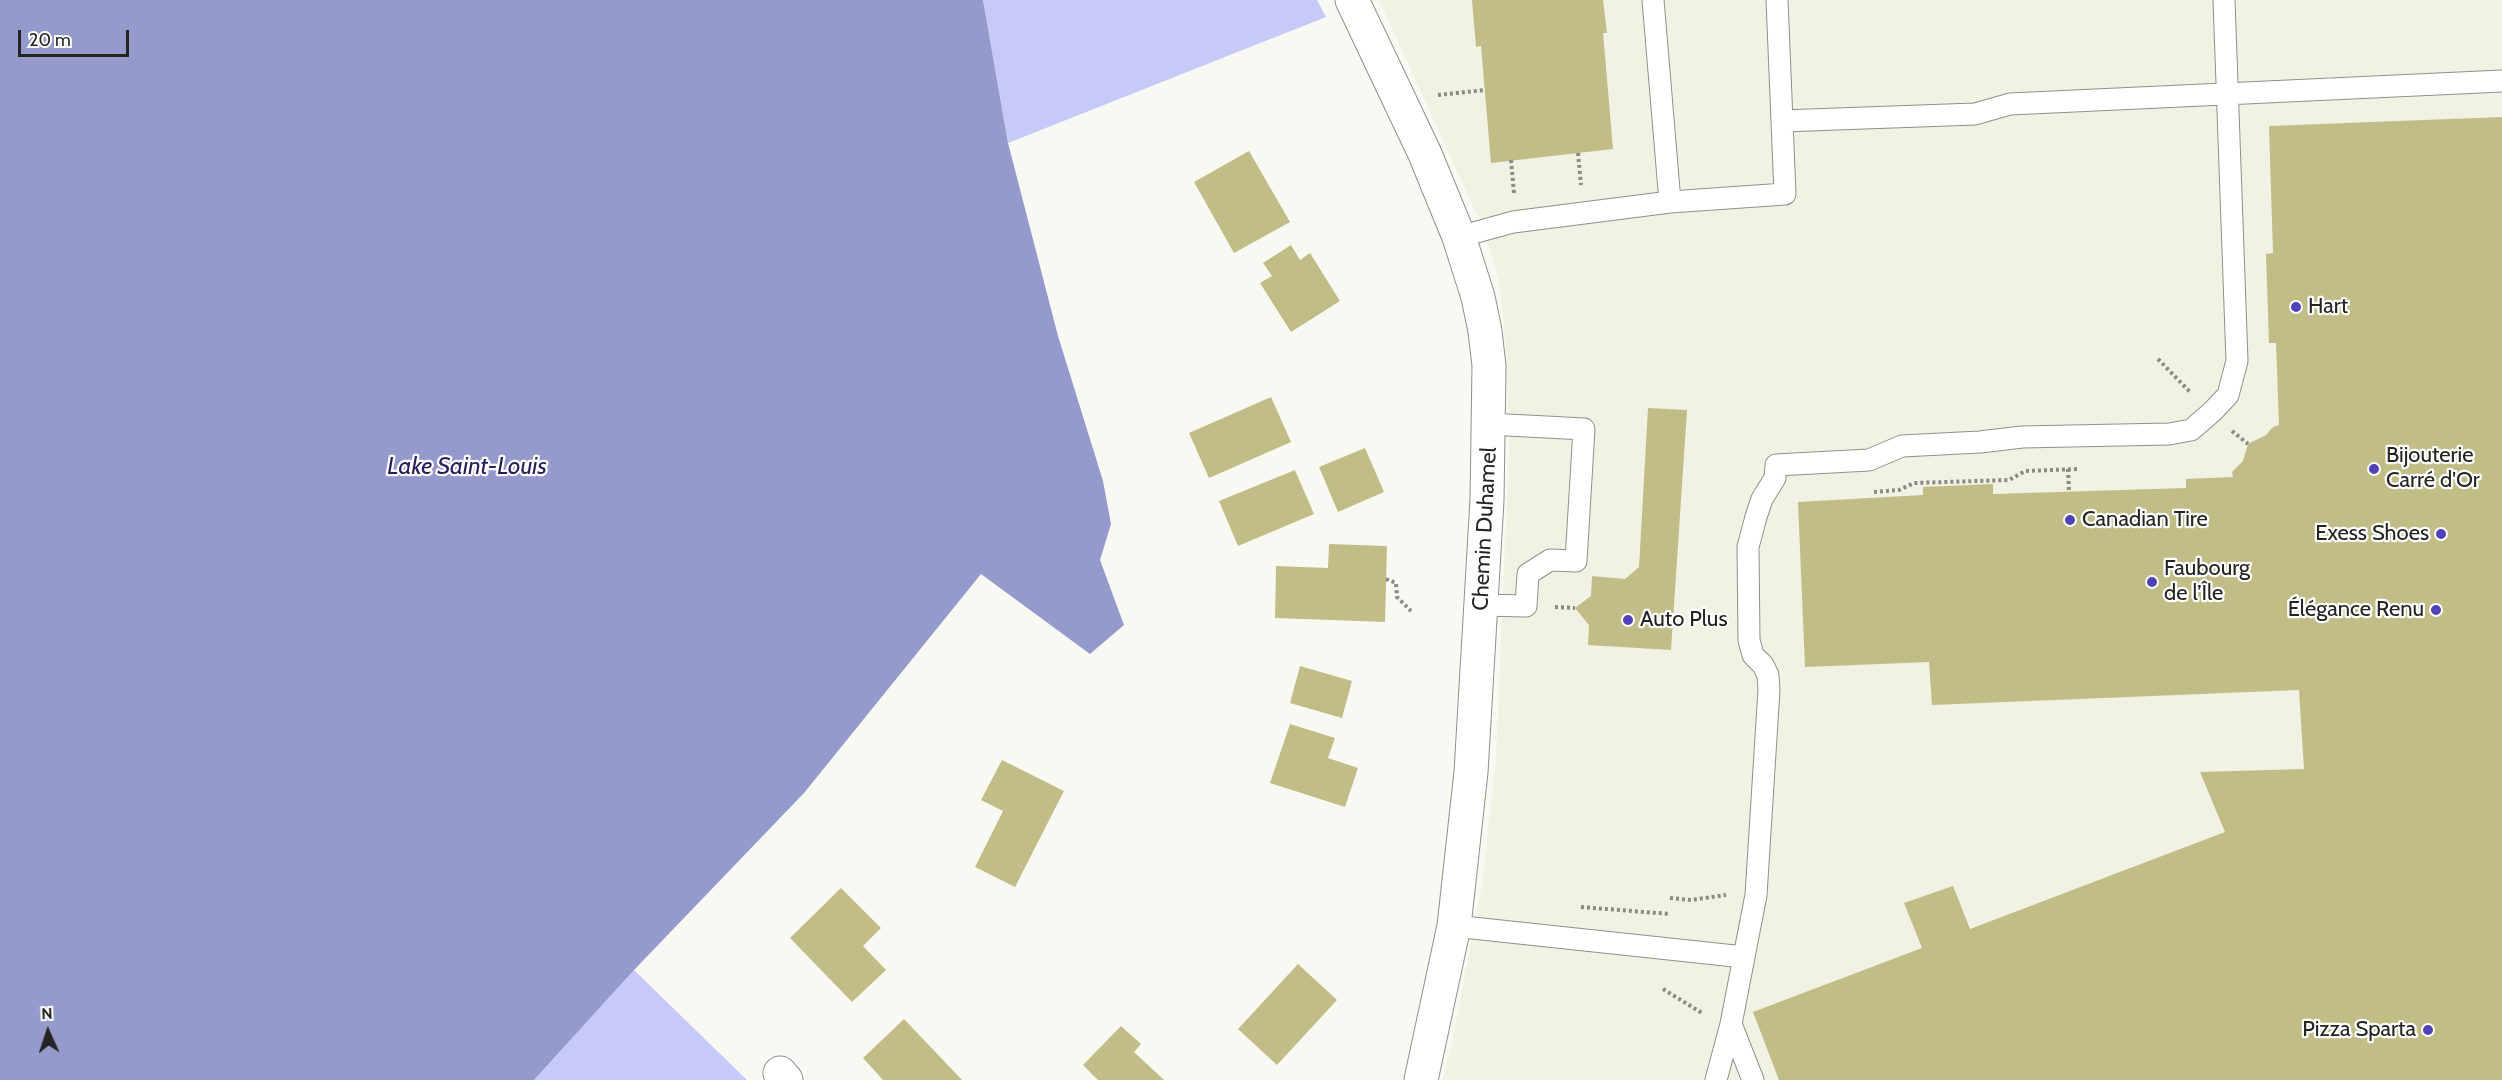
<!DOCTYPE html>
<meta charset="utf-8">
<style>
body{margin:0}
#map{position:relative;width:2502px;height:1080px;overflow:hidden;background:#f9f9f4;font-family:Cabin,sans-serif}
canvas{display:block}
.north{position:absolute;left:18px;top:1002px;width:60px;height:60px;-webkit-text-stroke:4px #fffffe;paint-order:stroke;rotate:357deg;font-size:16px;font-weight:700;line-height:24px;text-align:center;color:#242422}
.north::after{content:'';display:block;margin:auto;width:21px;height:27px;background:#242422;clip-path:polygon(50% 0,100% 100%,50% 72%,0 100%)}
.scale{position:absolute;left:18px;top:30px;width:111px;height:27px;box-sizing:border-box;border:3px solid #242422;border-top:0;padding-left:8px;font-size:18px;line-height:21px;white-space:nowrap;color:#242422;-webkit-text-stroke:4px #fffffe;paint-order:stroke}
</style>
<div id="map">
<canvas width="2502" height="1080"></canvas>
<div class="north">N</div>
<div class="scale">20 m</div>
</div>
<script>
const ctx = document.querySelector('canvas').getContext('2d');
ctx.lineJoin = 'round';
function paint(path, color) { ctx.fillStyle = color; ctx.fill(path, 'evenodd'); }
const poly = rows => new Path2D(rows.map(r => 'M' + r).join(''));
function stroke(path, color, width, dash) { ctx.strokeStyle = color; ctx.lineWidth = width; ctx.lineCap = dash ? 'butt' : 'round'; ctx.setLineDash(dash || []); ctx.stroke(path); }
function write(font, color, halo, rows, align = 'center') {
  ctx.font = font + ' Cabin,sans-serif'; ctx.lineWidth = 4.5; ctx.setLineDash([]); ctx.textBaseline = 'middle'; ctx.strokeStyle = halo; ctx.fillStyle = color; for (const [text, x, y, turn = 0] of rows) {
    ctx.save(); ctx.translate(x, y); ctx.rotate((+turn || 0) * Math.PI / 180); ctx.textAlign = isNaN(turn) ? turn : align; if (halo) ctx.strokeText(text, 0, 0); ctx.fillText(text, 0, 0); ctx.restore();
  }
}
const built = poly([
 [1379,0,2502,0,2502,1080,1442,1080,1452,1044,1483,879,1496,759,1509,451,1506,346,1499,280,1483,228]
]);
const green = poly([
 [983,0,1317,0,1326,17,1008,143],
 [634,970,747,1080,534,1080]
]);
const water = poly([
 [0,0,983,0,1008,143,1058,336,1103,481,1111,524,1100,560,1124,625,1090,654,981,574,804,793,634,970,534,1080,0,1080]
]);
const building = poly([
 [1472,0,1603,0,1607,33,1603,33,1613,149,1491,163,1481,46,1476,47],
 [2502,117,2502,1080,1779,1080,1753,1012,1922,948,1904,903,1953,886,1970,929,2225,832,2200,772,2304,769,2299,690,1932,705,1929,662,1805,667,1798,502,1923,495,1923,487,1993,484,1993,494,2186,488,2186,479,2233,477,2232,472,2243,461,2248,444,2266,435,2273,427,2279,425,2276,343,2269,343,2266,254,2273,253,2269,126],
 [1249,151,1290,222,1234,253,1194,182],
 [1291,245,1300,260,1310,253,1340,301,1291,332,1260,283,1272,276,1263,263],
 [1271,397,1291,442,1209,478,1189,433],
 [1648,408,1687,410,1671,650,1588,645,1589,625,1575,608,1591,596,1592,576,1625,579,1639,567],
 [1365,448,1384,492,1338,512,1319,467],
 [1295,470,1314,514,1238,546,1219,501],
 [1329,544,1387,546,1385,622,1275,618,1276,566,1328,568],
 [1300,666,1352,681,1342,718,1290,703],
 [1290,724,1335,738,1328,758,1358,768,1345,807,1270,783],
 [1002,760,1064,791,1015,887,975,867,1003,811,981,800],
 [841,888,881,928,863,946,886,970,852,1002,790,938],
 [1298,964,1337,1000,1277,1065,1238,1029],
 [904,1019,962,1080,883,1080,863,1058],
 [1121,1026,1141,1044,1134,1052,1164,1080,1098,1080,1083,1065]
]);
const path = poly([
 [1438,95,1485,90],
 [1578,153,1581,185],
 [1511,160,1514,193],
 [2158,359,2191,393],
 [2232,431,2248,444],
 [2068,469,2069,491],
 [1874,492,1899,490,1914,483,2009,480,2025,471,2078,469],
 [1386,579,1396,583,1397,597,1411,611],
 [1555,607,1575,608],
 [1670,898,1691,900,1726,895],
 [1581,907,1670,914],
 [1663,989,1702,1013]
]);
const lane = poly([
 [1653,0,1670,202],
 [1782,121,1975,114,2010,104,2502,81],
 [1459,237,1513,222,1670,202,1785,194,1777,0],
 [1481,605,1526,606,1528,574,1550,560,1576,561,1584,429,1489,424],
 [1454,926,1744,957],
 [1731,1024,1753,1080],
 [1716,1080,1731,1024,1756,895,1769,690,1768,675,1763,665,1753,655,1749,640,1748,547,1756,517,1762,499,1775,478,1776,465,1869,460,1902,446,1980,442,2022,437,2169,434,2191,430,2212,412,2228,395,2237,361,2224,0]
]);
const street = poly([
 [780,1073,786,1080]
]);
const secondary = poly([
 [1352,0,1425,154,1459,237,1478,297,1485,331,1489,366,1487,500,1471,772,1454,926,1421,1080]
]);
const markers = [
 [2296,307,6,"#5042b9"],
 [2374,469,6,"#5042b9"],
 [2070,520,6,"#5042b9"],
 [2441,534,6,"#5042b9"],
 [2152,582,6,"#5042b9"],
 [2436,610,6,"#5042b9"],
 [1628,620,6,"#5042b9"],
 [2428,1030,6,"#5042b9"]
];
const poiNames = [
 ["Hart",2308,307],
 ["Bijouterie",2386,456],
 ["Carré d'Or",2386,481],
 ["Canadian Tire",2082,520],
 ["Exess Shoes",2429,534,"right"],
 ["Faubourg",2164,569],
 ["de l’Île",2164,594],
 ["Élégance Renu",2424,610,"right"],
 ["Auto Plus",1640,620],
 ["Pizza Sparta",2416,1030,"right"]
];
const streetNames = [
 ["Chemin Duhamel",1485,529,-87]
];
const waterNames = [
 ["Lake Saint-Louis",467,467]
];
paint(built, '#f1f1e4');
paint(green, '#c7caf9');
paint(water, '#9699cb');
paint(building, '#c0be86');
stroke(lane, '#90908b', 23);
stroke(street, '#90908b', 35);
stroke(secondary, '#90908b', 35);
stroke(path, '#8a8a86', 4, [3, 3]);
stroke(lane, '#fff', 21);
stroke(street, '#fff', 33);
stroke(secondary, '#fff', 33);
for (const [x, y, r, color] of markers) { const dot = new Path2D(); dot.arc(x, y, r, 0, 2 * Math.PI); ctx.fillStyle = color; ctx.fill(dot); stroke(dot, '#fffffe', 2); }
write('22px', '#242422', '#fffffe', poiNames, 'left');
write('22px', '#242422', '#fffffe', streetNames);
write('italic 24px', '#25205c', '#fffffe', waterNames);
</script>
